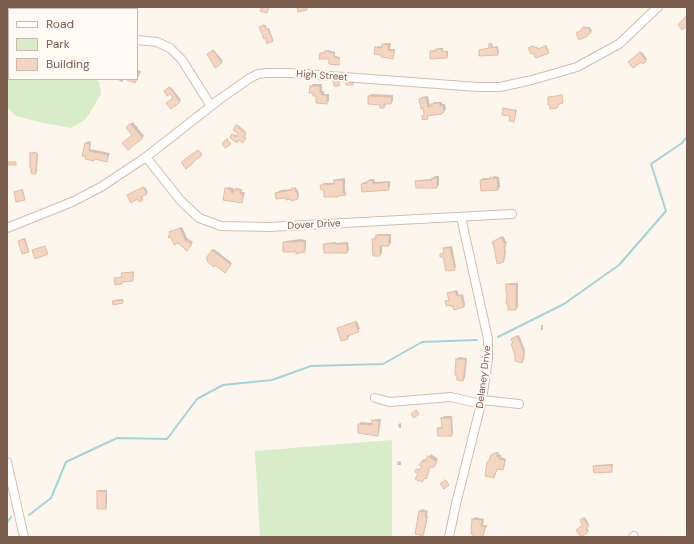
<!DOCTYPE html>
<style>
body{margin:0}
#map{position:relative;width:694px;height:544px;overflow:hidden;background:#fdf6ec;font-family:"DM Sans",sans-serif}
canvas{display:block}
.frame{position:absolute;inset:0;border:8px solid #7a5c4d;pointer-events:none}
.legend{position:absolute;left:8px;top:8px;width:130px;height:72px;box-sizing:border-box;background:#fffaf3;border:1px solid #cabbb1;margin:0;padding:5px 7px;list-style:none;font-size:12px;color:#7a5c4d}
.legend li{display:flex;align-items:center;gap:8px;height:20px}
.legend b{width:20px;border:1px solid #cabbb1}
</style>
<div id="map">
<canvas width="694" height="544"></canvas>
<div class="frame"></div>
<ul class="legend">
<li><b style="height:5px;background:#fff"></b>Road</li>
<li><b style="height:11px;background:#d8ecc9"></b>Park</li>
<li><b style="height:11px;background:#f3d5c3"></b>Building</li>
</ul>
</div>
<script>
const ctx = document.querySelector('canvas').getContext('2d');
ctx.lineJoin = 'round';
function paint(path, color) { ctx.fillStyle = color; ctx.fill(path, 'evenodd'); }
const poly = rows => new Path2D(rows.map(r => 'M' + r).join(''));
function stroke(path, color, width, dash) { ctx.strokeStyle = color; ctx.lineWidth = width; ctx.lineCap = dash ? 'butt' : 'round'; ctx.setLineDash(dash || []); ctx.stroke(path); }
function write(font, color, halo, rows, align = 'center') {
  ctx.font = font + ' "DM Sans",sans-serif'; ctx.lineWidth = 4; ctx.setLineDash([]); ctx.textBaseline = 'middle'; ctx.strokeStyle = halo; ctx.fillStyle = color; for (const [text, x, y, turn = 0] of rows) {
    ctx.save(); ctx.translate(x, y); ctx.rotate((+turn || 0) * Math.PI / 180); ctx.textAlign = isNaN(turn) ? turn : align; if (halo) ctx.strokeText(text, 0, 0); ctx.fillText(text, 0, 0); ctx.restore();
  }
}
const green = poly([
 [7,25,9,26,9,79,89,79,99,81,101,94,86,119,71,128,39,122,16,116,7,108],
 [392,440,392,537,260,537,255,451]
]);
const shadow = poly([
 [266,25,267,29,269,28,273,39,272,41,267,37,261,27],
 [585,26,586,28,590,27,592,31,588,35,583,30],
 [385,43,391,43,390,49,395,49,394,56,392,58,376,48,378,46,383,47],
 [491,43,492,43,493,47,498,46,499,53,497,54,480,50,490,48],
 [546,45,549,51,548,52,533,51,529,49,535,46,536,48,538,47,539,49],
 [438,48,443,48,443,51,448,51,448,56,447,57,431,51,437,50],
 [214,50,223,61,215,66,209,53],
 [327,50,335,52,335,56,340,57,338,64,330,58,321,58,321,53,325,52],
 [642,52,647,59,643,62,642,61,630,61],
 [137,70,141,71,137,80,135,82,127,79,137,79],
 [118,79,124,79,122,82,118,80],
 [313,84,322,84,322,91,324,91,324,94,329,94,329,101,327,103,311,86],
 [171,87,181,100,171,108,174,98,170,92,165,91],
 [371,94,393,95,393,101,391,103,386,103,386,105,384,107,369,96],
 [428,96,430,106,434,102,442,102,442,104,445,104,446,109,442,113,429,115,427,118,420,99,422,97],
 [505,108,517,110,514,121,511,116,504,109],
 [133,122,144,136,142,138,133,135,129,125],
 [238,125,246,132,244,136,246,137,243,140,231,138,234,134,237,136,239,133,237,126],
 [88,141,91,142,90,149,110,153,108,159,106,161,96,158,87,158,86,143],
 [33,152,38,153,37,171,36,173,32,167,31,154],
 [435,176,439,176,439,185,437,187,416,187,416,182,418,180,432,179],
 [494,176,499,177,500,187,498,189,482,190,481,180,483,178,492,178],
 [345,178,345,192,347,191,345,194,339,195,338,196,325,189,322,185,324,183,335,183,337,179],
 [370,179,374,179,375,182,390,181,390,187,388,189,362,184,364,182,368,182],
 [145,187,148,192,142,196,143,198,142,199,130,194],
 [228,187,233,188,233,191,236,188,242,189,242,192,245,192,243,200,241,202,226,189],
 [295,187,298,190,299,196,297,198,287,197,276,193,281,190,293,189],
 [23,189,25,198,24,199,15,192],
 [182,227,187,238,193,242,189,248,171,234,170,232],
 [379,234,391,234,391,243,389,245,382,245,382,253,380,255,373,239],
 [503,236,507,243,505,245,506,254,505,255,505,259,503,261,493,242],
 [25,238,29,250,28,251,20,240],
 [300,239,306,240,306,249,304,251,297,250,284,243,286,241],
 [336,242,336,243,348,242,349,250,347,252,324,245,326,243],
 [452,246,456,267,454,269,441,254,445,252,444,249,446,247],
 [214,249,232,263,226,269,212,251],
 [134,272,133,280,123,281,122,283,116,278,123,276,123,273],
 [509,283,518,283,518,307,516,309,507,285],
 [457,290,459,295,463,294,465,305,463,307,453,305,446,301,449,299,448,294,450,292],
 [123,299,122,302,113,301,114,300],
 [357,321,360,329,349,334,350,336,348,338,342,340,338,329,340,327],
 [541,325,543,325,543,330,541,330],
 [519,335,525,350,524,360,522,362,512,339],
 [459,357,467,358,465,378,463,380,457,359],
 [444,416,452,416,453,433,451,435,438,428,443,426,442,418],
 [375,419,381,419,379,433,377,435,359,424,361,422,373,423],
 [401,423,401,428,399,428,398,424],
 [497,452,499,452,498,454,501,455,501,457,506,459,504,467,502,469,498,469,493,476,488,462,491,455],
 [431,454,438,459,435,465,431,466,428,473,429,474,422,481,416,470,420,468,422,469,422,461,424,459,426,461],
 [398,461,401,462,401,465,397,465],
 [613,464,612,471,594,472,595,465],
 [99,490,107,490,107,507,105,508,98,491],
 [422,509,428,511,427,515,428,516,424,533,422,535,420,511],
 [475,517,484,519,483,525,487,525,483,537,476,537,473,519],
 [585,517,589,524,586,526,589,531,582,536,584,525,581,520]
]);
const stream = poly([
 [498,337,564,304,619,265,666,211,651,164,682,143,687,137],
 [29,515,51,498,66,462,117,438,167,439,197,399,223,385,272,380,311,366,383,364,422,342,477,340],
 [7,523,11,517]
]);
const building = poly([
 [29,7,45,7,45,8,35,9,34,7,30,9,29,7],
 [262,7,269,7,267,13,260,11,262,7],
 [297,7,307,7,307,10,298,12,297,7],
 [687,15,687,26,682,30,678,25,687,15],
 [264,25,266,29,268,29,273,41,267,44,266,38,264,39,259,27,264,25],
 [584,27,585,29,588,27,591,33,588,34,588,36,579,40,576,33,582,30,581,29,584,27],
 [382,44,389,45,388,50,394,51,393,59,381,57,381,55,374,54,375,47,381,48,382,44],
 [489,44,491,44,492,48,497,47,498,55,479,56,479,50,489,48,489,44],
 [533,46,535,48,537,47,538,49,545,46,549,53,536,58,533,53,531,54,528,48,533,46],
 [436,49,442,49,442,51,447,52,447,58,430,59,430,51,436,51,436,49],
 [213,50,222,63,215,68,207,54,213,50],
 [325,51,330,51,330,53,334,53,334,57,339,58,339,65,329,64,329,59,319,59,320,53,324,53,325,51],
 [640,52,646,61,643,64,641,62,633,68,628,62,640,52],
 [137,72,139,73,135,83,124,79,137,79,137,72],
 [334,81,340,81,339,86,334,86,334,81],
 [346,82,353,82,353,85,346,85,346,82],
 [310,86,320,86,320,93,322,93,322,95,327,95,327,104,316,103,316,96,313,96,313,93,309,93,310,86],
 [169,87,180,102,171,109,166,103,173,98,170,94,167,96,164,91,169,87],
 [562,95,563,103,559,104,557,108,550,109,550,105,548,105,548,97,562,95],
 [368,96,392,97,391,104,384,104,384,108,380,108,380,105,368,104,368,96],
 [426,97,428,107,431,106,431,104,440,103,440,106,443,105,444,112,442,113,442,114,427,116,428,119,423,120,422,116,424,115,423,108,421,109,419,99,426,97],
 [503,108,516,111,514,122,509,121,510,116,502,115,503,108],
 [130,124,143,138,128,150,122,143,132,135,126,127,130,124],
 [236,125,246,134,244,137,246,138,243,143,239,140,237,143,230,138,232,134,236,137,238,133,233,130,236,125],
 [227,139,231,144,225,148,222,143,227,139],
 [85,143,90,144,89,151,108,155,107,162,95,159,94,161,85,159,86,157,82,156,85,143],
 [198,150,202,154,201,156,194,161,194,162,186,169,181,162,198,150],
 [30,153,37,153,36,174,31,173,31,168,30,168,30,153],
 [8,162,16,162,16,165,7,165,8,162],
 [491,177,493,179,497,178,498,190,481,191,480,180,490,179,491,177],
 [432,178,437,178,437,188,416,188,415,181,432,180,432,178],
 [334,180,343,180,343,193,345,193,346,195,338,196,338,197,324,197,324,190,321,190,320,185,334,184,334,180],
 [373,180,373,184,388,182,389,190,362,192,361,184,367,183,367,181,373,180],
 [143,187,147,194,141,197,143,200,139,202,137,199,131,203,127,195,143,187],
 [225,188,232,190,231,192,233,193,234,189,241,190,240,194,243,194,242,203,223,200,225,188],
 [292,188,295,188,295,191,297,192,298,199,291,201,291,199,286,200,286,198,276,199,275,193,292,190,292,188],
 [22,190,25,200,16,202,14,192,22,190],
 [180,228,185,240,192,244,187,251,178,243,174,245,171,237,169,238,168,236,170,235,169,232,180,228],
 [376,235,389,235,389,246,380,246,380,256,373,256,372,239,376,239,376,235],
 [501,237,506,246,504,246,505,257,503,257,504,262,497,264,494,247,492,242,501,237],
 [24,239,29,252,22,254,18,241,24,239],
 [297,241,305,242,305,252,296,254,296,251,294,251,294,252,283,252,283,242,297,242,297,241],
 [335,243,335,244,347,244,347,253,324,253,323,244,335,243],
 [45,246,48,254,35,259,32,250,45,246],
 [443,248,450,248,455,270,446,271,443,257,440,257,440,254,444,253,443,248],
 [212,250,231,265,225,273,215,265,214,267,207,261,208,260,206,258,212,250],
 [133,272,133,281,122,282,122,284,115,285,114,278,122,277,121,273,133,272],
 [506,284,516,285,516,310,508,310,508,304,506,304,507,292,506,292,506,284],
 [455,291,457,296,461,295,464,307,454,310,453,306,451,307,451,305,446,306,445,301,449,300,447,293,455,291],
 [123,300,123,303,113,305,112,301,123,300],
 [355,322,359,332,347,336,348,339,341,341,337,328,355,322],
 [517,336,524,352,522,363,515,361,515,355,511,344,513,343,511,339,517,336],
 [456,359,466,359,463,381,457,380,457,375,455,375,456,359],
 [416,410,419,414,414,418,411,414,416,410],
 [441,418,451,418,452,436,438,436,437,428,442,428,441,418],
 [372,420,379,421,378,436,358,433,358,424,372,425,372,420],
 [494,453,498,454,497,456,500,457,499,459,505,460,503,470,497,469,494,478,485,476,487,462,489,462,491,455,493,455,494,453],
 [428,456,437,462,433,468,431,467,428,470,429,471,426,479,425,478,422,482,419,480,419,481,415,479,418,474,415,472,415,470,417,469,420,470,422,467,419,465,422,461,424,462,428,456],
 [612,465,612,472,594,473,593,466,612,465],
 [445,480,449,485,444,489,440,484,445,480],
 [97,491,106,491,106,509,97,509,97,491],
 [419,511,426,512,425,517,427,518,423,536,415,534,419,511],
 [583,518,589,526,586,528,588,532,581,537,576,530,583,525,580,520,583,518],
 [472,519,482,520,481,526,485,527,483,537,473,537,473,534,471,534,472,530,471,530,472,519]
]);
const minor = poly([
 [76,7,77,9],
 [137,40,157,42,170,48,182,60,211,106],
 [146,157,181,201,199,218,221,226,269,227,512,214],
 [7,228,72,202,101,187,146,157,220,99,250,78,258,74,266,73,290,73,478,87,500,87,532,80,577,67,619,44,658,7],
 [375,398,390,402,451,397,481,404],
 [482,400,519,404],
 [7,462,24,537],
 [449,537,456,504,482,400,488,359,488,339,461,217],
 [633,537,634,536]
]);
const streetNames = [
 ["High Street",322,76,4],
 ["Dover Drive",314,225,-3],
 ["Delaney Drive",484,377,-83]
];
paint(green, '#d8ecc9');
paint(shadow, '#0003');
stroke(stream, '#a5d3da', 2);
paint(building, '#f3d5c3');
stroke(building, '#e6bba3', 1);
stroke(minor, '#d1beb0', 10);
stroke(minor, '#fff', 8);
write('10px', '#7a5c4d', '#fffaf3', streetNames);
</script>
